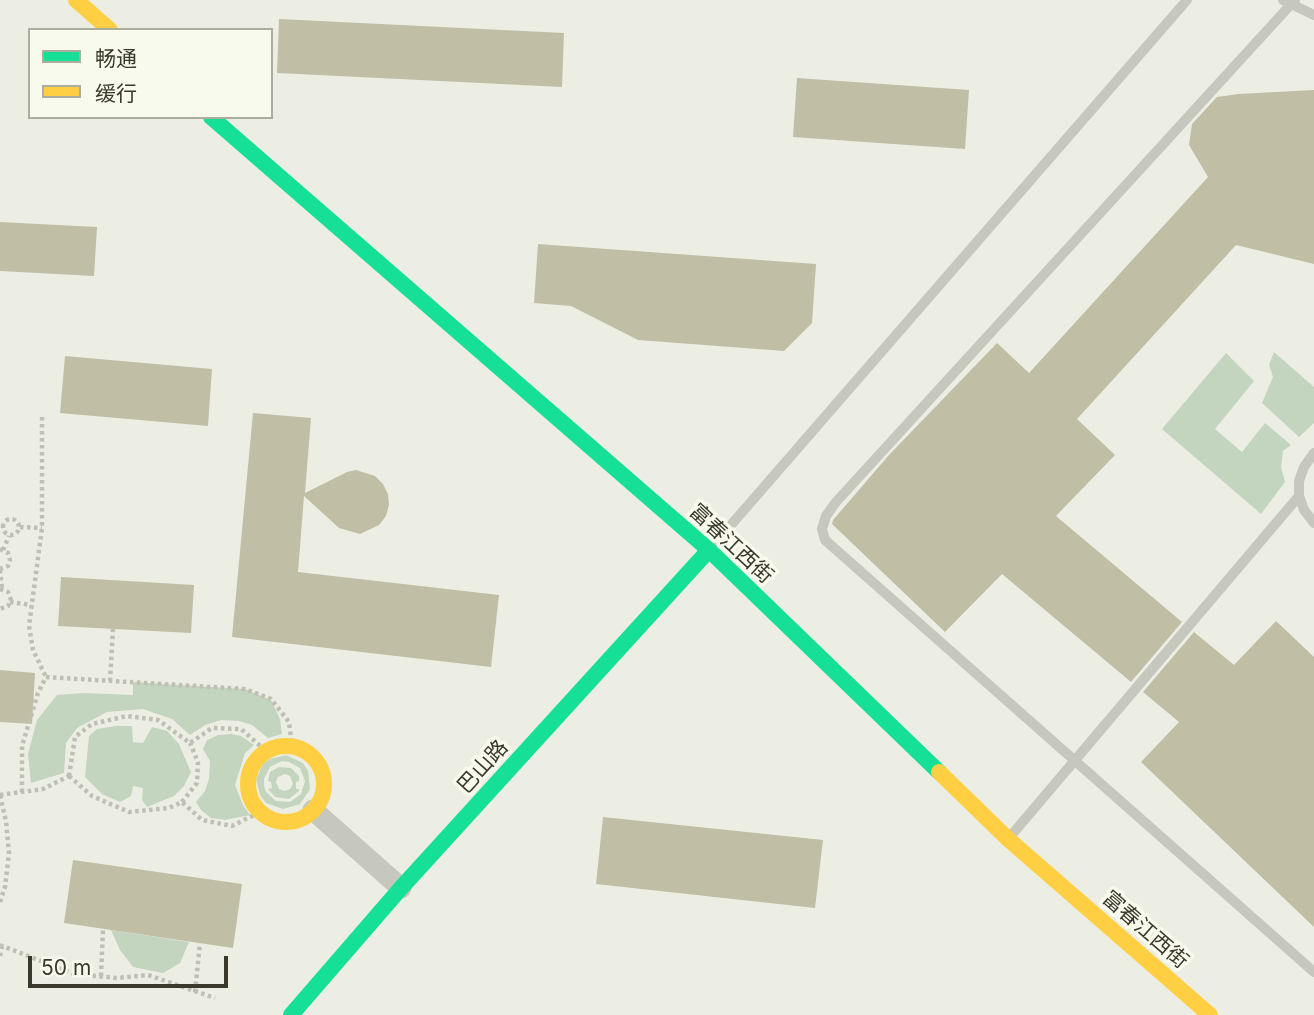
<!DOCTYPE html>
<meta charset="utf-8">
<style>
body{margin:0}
#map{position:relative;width:1314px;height:1015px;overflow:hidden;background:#eceee4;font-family:Inter,"Noto Sans SC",sans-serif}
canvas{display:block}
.legend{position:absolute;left:28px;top:28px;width:245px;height:91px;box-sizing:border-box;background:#f8faed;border:2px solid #acac9f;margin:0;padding:9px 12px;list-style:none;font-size:21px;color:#39382b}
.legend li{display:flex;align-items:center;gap:14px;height:35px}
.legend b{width:35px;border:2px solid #acac9f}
.scale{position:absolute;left:28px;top:956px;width:200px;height:32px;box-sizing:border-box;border:4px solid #39382b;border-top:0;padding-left:9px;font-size:21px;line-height:24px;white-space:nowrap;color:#39382b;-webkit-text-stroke:5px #f8faed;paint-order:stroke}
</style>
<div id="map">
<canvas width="1314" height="1015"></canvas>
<ul class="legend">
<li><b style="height:9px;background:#16e098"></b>畅通</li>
<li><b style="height:9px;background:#ffcf43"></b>缓行</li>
</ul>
<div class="scale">50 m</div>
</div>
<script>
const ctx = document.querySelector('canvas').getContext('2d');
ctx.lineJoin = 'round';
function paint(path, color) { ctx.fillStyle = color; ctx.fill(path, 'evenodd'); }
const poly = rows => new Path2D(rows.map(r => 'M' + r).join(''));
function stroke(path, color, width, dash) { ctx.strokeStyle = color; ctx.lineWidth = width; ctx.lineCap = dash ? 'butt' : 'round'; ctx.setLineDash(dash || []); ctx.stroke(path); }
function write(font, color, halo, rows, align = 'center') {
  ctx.font = font + ' Inter,"Noto Sans SC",sans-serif'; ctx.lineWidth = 7; ctx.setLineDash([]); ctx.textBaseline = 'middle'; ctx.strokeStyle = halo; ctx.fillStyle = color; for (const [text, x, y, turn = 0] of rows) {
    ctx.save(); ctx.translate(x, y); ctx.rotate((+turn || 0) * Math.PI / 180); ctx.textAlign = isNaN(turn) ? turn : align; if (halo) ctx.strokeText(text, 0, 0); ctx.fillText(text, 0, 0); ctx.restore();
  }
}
const green = poly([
 [1274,352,1314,387,1314,423,1299,437,1262,403,1273,377,1269,365],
 [1226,353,1254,381,1215,429,1242,452,1265,423,1291,445,1283,451,1281,467,1285,482,1261,514,1162,429],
 [133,682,245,689,271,700,280,719,282,734,268,738,252,725,239,721,221,720,205,725,190,735,172,719,143,709,107,712,77,728,66,743,64,773,31,783,28,754,37,720,57,695,84,693,133,695],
 [116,726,132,726,133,742,143,743,152,727,167,731,179,744,191,772,184,786,174,796,147,807,142,800,143,788,133,786,131,796,120,802,102,794,85,777,89,736,97,729],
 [231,734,241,736,254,745,245,753,235,785,243,805,250,815,225,820,211,818,201,810,196,802,205,791,209,779,210,761,203,749,207,740,218,735],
 [286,755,303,763,308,771,310,789,300,804,283,809,266,803,260,795,256,779,263,764,270,759],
 [282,761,289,762,300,768,305,781,301,794,290,802,276,801,266,792,264,786,264,779,270,767],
 [279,767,291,768,299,776,299,781,296,782,296,789,299,789,299,791,289,799,275,797,268,789,272,788,271,782,268,781,270,772],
 [285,774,290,776,293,784,290,789,285,791,279,789,276,782,278,777],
 [111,930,189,942,180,963,163,973,133,967,120,950]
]);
const building = poly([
 [279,19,564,33,562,87,277,73],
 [797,78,969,90,965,149,793,137],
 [1314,90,1314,264,1236,245,1077,419,1115,455,1056,516,1182,622,1131,682,1002,574,945,632,832,524,833,520,889,455,997,343,1029,373,1208,177,1189,145,1192,124,1217,97,1238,94],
 [0,222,97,227,94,276,0,271],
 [538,244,816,264,812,323,784,351,638,340,571,306,534,303],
 [65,356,212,369,208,426,60,413],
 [253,413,311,418,305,493,347,472,356,470,375,476,383,484,388,494,389,505,386,516,379,525,360,534,339,528,304,496,298,572,499,595,491,667,232,637],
 [61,577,194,585,191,633,58,626],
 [1276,621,1314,657,1314,927,1141,762,1179,722,1143,692,1194,632,1234,665],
 [0,670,35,673,32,724,0,722],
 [603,817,823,840,815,908,596,884],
 [73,860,242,884,233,948,64,923]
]);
const path = poly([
 [42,417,42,528,29,626,33,650,46,677],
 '3 527a8 8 0 1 1 16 0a8 8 0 1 1-16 0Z',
 [20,527,42,528],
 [0,549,8,553,10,560,8,566,0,569],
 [3,550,9,536],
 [0,570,2,589],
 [0,589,8,592,11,600,8,606,0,609],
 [10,602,31,605],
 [46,677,245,689,271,699,289,722,292,746],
 [110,681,113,629],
 [69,776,75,737,92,724,127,716,158,720,190,743,212,728,241,729,266,751],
 [69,776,92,796,129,812,169,808,182,802,202,820,232,826,260,812],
 [22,792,22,746,38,693,46,677],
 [0,795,43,789,69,776],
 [182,802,197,783,198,762,190,743],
 [0,902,5,887,9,853,6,821,0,795],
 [0,945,74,974,117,978,148,975,215,998],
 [0,956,2,946],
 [101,976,103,929],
 [195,992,200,943]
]);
const lane = poly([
 [1283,0,1314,15],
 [1295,0,836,502,826,516,822,529,825,540,1314,972],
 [1314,453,1304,467,1299,481,1299,496,1304,510,1314,523],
 [711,548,1187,0],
 [1009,838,1299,496]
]);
const street = poly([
 [313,810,401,888]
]);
const fast = poly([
 [211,117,709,550,939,772],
 [291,1015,401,888,709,550]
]);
const slow = poly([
 [76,0,110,30],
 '248 784a38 38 0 1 1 76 0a38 38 0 1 1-76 0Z',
 [939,772,1008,839,1210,1015]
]);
const streetNames = [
 ["富春江西街",731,544,43],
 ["巴山路",483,767,-48],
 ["富春江西街",1145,930,41]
];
paint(green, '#c3d5bf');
paint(building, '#c1bea6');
stroke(path, '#bfbfb4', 4.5, [3.5, 3.5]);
stroke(lane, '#c7c8bd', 10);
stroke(street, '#c7c8bd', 21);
stroke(fast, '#16e098', 16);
stroke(slow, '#ffcf43', 16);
write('21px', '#39382b', '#f8faed', streetNames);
</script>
